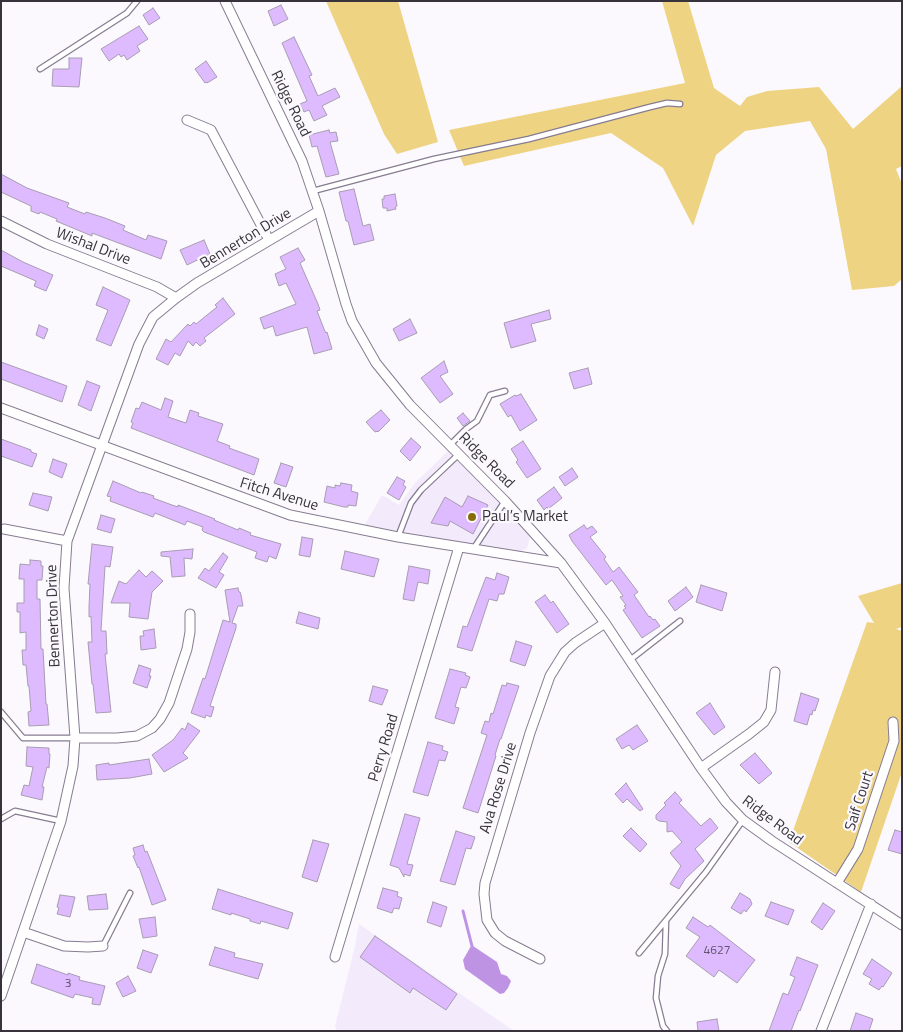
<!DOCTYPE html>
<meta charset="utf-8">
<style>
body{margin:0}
#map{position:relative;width:903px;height:1032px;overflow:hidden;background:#fbf9fe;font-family:"Titillium Web",sans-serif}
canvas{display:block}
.frame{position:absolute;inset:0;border:2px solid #37323b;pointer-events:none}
</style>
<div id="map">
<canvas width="903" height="1032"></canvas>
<div class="frame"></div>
</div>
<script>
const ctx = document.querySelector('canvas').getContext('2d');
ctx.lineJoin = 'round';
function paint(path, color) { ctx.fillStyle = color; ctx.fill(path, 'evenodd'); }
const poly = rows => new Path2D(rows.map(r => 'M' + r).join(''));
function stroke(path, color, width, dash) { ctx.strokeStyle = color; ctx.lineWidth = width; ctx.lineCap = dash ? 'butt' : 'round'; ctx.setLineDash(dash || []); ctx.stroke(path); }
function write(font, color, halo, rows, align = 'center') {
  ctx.font = font + ' "Titillium Web",sans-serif'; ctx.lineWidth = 4.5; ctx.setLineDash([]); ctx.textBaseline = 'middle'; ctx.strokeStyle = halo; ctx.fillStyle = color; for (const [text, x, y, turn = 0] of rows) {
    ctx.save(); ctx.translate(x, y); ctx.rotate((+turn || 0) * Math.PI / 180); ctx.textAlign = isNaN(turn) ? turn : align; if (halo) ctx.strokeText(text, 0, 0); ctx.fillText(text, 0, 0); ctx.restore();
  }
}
const built = poly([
 [448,451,516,520,530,537,527,548,520,552,364,526,382,495,399,505,415,483],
 [359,924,514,1031,337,1031,335,1026,355,946]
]);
const green = poly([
 [326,1,398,1,438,142,397,154,384,134],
 [662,1,688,1,714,88,740,106,747,97,767,91,819,87,853,129,902,86,902,166,896,169,902,184,902,279,894,286,852,290,826,149,810,121,745,131,716,155,693,226,663,168,611,133,464,166,449,130,685,83],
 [902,583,902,627,896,629,902,631,902,772,861,892,789,842,867,622,874,623,858,596]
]);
const water = poly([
 [471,946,473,946,497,962,501,974,507,976,511,981,508,988,504,993,500,994,465,969,463,960]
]);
const stream = poly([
 [463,911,472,946]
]);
const building = poly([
 [281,5,288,19,274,26,268,11,281,5],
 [153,8,160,18,149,25,143,15,153,8],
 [139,26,148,39,137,46,140,51,127,60,124,55,121,57,119,54,109,61,101,49,139,26],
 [294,37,312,75,309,76,318,96,335,88,340,97,322,106,327,115,314,121,309,110,304,112,300,104,307,101,282,43,294,37],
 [69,58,82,58,79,87,52,86,53,69,69,69,69,58],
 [206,61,217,77,207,83,206,82,205,83,195,69,206,61],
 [329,130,330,133,336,132,338,141,330,142,339,174,326,177,317,146,312,147,309,135,329,130],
 [1,174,27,188,69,203,67,207,85,214,86,212,105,218,125,226,123,230,146,240,148,235,167,241,161,259,92,233,92,236,56,221,57,219,40,212,39,214,31,211,31,206,1,192,1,174],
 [354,189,363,226,370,224,374,240,354,245,348,221,346,221,339,192,354,189],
 [395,194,397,206,395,207,396,209,387,211,387,208,383,208,382,199,384,199,384,196,395,194],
 [204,240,210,254,187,265,180,250,204,240],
 [298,248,305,260,300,263,318,304,320,310,317,311,324,329,326,333,327,332,332,349,314,354,307,327,276,336,273,326,264,329,260,318,296,304,286,283,279,286,275,274,286,269,280,257,298,248],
 [1,250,23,262,53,275,46,291,34,286,36,281,1,266,1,250],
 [103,287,130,300,111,346,96,340,108,310,96,305,103,287],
 [223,298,235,314,204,338,206,341,200,346,196,342,193,346,188,341,180,356,175,353,168,365,156,359,166,339,171,342,188,324,190,326,194,322,196,324,217,307,215,305,223,298],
 [549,310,551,319,531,324,536,341,511,348,504,323,549,310],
 [410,319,417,333,399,341,393,329,410,319],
 [39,325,48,329,44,339,36,335,39,325],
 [444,361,448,372,440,376,453,394,440,403,421,378,444,361],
 [1,362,67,386,62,402,1,379,1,362],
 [588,368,592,384,574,389,569,373,588,368],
 [87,381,100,386,91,411,78,405,87,381],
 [521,394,537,420,520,431,511,415,508,417,500,404,515,395,516,396,521,394],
 [165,398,173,401,168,417,186,423,190,410,199,413,198,416,223,424,217,441,230,446,229,448,259,459,254,475,131,428,133,423,131,422,136,408,139,409,142,402,161,410,165,398],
 [381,410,390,420,378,432,378,431,375,432,366,422,381,410],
 [463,413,470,421,463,426,457,418,463,413],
 [411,438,421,447,410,461,400,451,411,438],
 [1,439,31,450,31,452,37,454,32,467,1,456,1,439],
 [523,441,541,469,527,478,516,462,518,460,511,449,523,441],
 [53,459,67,464,62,478,49,472,53,459],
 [281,463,293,467,286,487,274,483,281,463],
 [572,468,578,477,565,486,559,477,572,468],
 [397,477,405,481,403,485,406,487,399,500,387,493,397,477],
 [113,481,141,493,142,492,154,496,153,498,172,505,178,507,178,505,215,519,214,520,238,530,239,528,251,533,250,535,281,544,276,559,269,556,267,562,255,558,257,552,204,532,202,530,203,527,187,521,185,525,155,513,153,517,110,501,111,497,107,496,113,481],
 [341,483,352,485,351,491,358,493,356,506,348,505,348,507,344,507,324,502,327,486,335,488,335,485,340,486,341,483],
 [554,487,562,498,548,509,547,507,544,510,537,500,554,487],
 [33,493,52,497,48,511,29,505,33,493],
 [468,496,488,505,473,534,450,521,448,526,431,523,445,497,462,507,468,496],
 [101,515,115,519,111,533,97,529,101,515],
 [584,525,587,529,592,526,597,532,590,537,606,557,604,559,613,572,619,567,638,592,634,595,649,617,650,616,653,620,655,619,660,626,642,638,623,610,626,608,624,606,626,605,620,597,623,596,612,580,606,585,572,541,569,535,584,525],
 [302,537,313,539,310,557,299,555,302,537],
 [92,544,113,547,110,567,105,566,101,631,106,631,107,654,105,654,111,712,96,713,93,684,92,684,88,642,92,642,91,616,89,617,89,607,90,584,88,584,92,544],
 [193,549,192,559,184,558,185,576,172,577,170,557,161,556,161,552,193,549],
 [345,551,379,559,374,577,341,569,345,551],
 [223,553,228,557,219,572,224,575,216,588,198,578,205,568,209,571,223,553],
 [30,560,41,561,41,566,43,566,42,580,37,580,37,599,40,599,41,649,43,649,46,704,47,704,49,725,29,726,28,712,31,711,29,686,28,686,26,665,23,665,22,650,26,650,26,632,20,633,20,612,17,612,17,603,24,603,24,579,19,579,20,564,30,565,30,560],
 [409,566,430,570,428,584,418,582,414,601,403,599,409,566],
 [139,570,146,577,152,571,163,581,152,592,148,619,129,617,130,603,111,603,119,581,126,584,139,570],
 [497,573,509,577,504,594,499,594,497,601,489,599,472,651,457,647,463,626,467,627,486,577,495,580,497,573],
 [701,585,727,593,722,611,696,602,701,585],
 [686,587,693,597,675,611,668,601,686,587],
 [238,588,239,592,240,592,241,595,243,606,238,606,232,623,236,624,236,628,210,706,214,707,211,717,206,715,205,718,191,713,203,678,205,679,223,620,230,622,225,590,238,588],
 [545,595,551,603,553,601,569,624,557,633,535,602,545,595],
 [299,612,320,618,318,629,296,623,299,612],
 [154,629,156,648,141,650,140,636,144,636,143,631,154,629],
 [516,641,532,646,525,666,510,661,516,641],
 [139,665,151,669,149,676,151,676,147,688,133,683,139,665],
 [450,669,466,673,465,675,470,677,466,688,461,687,455,707,459,708,454,724,435,718,450,669],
 [507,683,519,686,501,739,500,739,495,755,496,756,478,813,463,808,487,735,481,733,485,721,489,722,491,713,493,714,502,685,506,686,507,683],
 [373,686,388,690,382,705,369,701,373,686],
 [801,693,819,699,815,711,813,710,812,715,810,714,807,725,794,721,801,693],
 [710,703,725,727,714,735,696,713,710,703],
 [188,723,200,731,183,753,188,758,164,772,152,755,173,740,182,728,185,730,188,723],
 [637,725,648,741,633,750,629,745,622,749,616,739,637,725],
 [428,742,443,746,442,750,448,752,445,761,439,760,428,796,413,792,428,742],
 [27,747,49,748,49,754,50,754,49,768,47,767,42,787,44,787,42,800,21,795,24,785,29,786,33,767,26,766,27,747],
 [755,753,772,773,759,784,740,765,755,753],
 [149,759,152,774,130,778,97,780,96,765,109,763,109,765,149,759],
 [626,783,643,809,640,811,627,799,623,803,615,794,626,783],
 [675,792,682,800,679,803,701,826,710,818,718,828,695,849,704,861,685,879,679,889,670,884,681,866,670,853,682,842,672,831,667,832,667,822,659,821,656,819,656,815,666,805,664,803,675,792],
 [405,814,420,818,407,864,413,865,410,876,404,874,404,877,399,868,390,865,405,814],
 [631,828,647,844,640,852,623,836,631,828],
 [895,830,902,832,902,854,888,850,895,830],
 [456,831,475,837,471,849,466,848,455,885,440,881,456,831],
 [313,840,329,844,317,882,302,877,313,840],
 [143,845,145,852,147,851,166,900,152,905,139,867,138,868,133,856,135,855,133,848,143,845],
 [383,888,398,892,397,896,402,898,399,909,394,908,392,913,377,908,383,888],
 [218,889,293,913,288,929,261,921,260,924,250,921,250,919,231,913,231,915,212,909,218,889],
 [740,893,750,899,752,904,746,912,744,910,741,914,731,908,740,893],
 [106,894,108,909,89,910,87,896,106,894],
 [60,895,75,897,70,917,57,914,59,908,57,907,60,895],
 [433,902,447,907,441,927,427,922,433,902],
 [771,902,794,910,788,925,765,916,771,902],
 [823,903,835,911,822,930,811,922,823,903],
 [155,917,157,936,143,938,139,919,155,917],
 [693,917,708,927,710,925,755,960,737,983,719,970,714,977,686,956,700,937,686,928,693,917],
 [375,936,457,994,446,1010,413,988,410,993,360,957,375,936],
 [215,947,235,953,234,957,263,964,258,979,209,965,215,947],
 [143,950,158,955,151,973,137,968,143,950],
 [797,957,818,965,800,1011,799,1010,791,1031,769,1031,783,993,788,995,795,977,790,975,797,957],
 [872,959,892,973,883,987,882,986,879,990,869,984,872,979,863,974,872,959],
 [37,964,68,975,68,973,80,977,79,980,105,986,100,1005,92,1004,93,998,75,994,73,998,31,983,37,964],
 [128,976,136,991,123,997,116,983,128,976],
 [856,1013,873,1019,869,1031,850,1031,856,1013],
 [717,1019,719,1031,698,1031,697,1022,717,1019]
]);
const lane = poly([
 [40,69,127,13,137,1],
 [313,191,434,159,529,139,650,107,667,103,680,104],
 [450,445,466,429,477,421,490,395,505,391],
 [398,537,411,503,421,490,459,454],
 [474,548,505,501],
 [630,660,680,621],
 [1,712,23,738,75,738],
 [1,819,15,811,61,821],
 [666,921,665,954,658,976,656,998,663,1026,667,1031],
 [103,946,130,893],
 [639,953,706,872,743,820]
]);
const street = poly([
 [225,1,302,161,319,211,346,304,352,321,376,363,410,405,505,501,561,563,605,623,701,768,726,802,743,820,772,841,902,925],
 [187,120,211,130,269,240],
 [1,221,47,244,157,287,176,298],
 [1,408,290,515,398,537,561,563],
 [4,529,67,541],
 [75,738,117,738,137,736,152,728,160,719,169,703,187,649,190,632,190,614],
 [701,768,749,734,764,722,771,710,775,672],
 [837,883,858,849,894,741,893,722],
 [23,932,64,946,88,947,103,946],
 [335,957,459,547],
 [540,959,505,941,495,933,487,920,484,894,485,883,530,733,550,676,565,652,575,643,605,623],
 [1,996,61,821,73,766,75,738,64,588,67,541,139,344,153,317,176,298,197,283,319,211],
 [821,1031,871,904]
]);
const markers = [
 [472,517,5,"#886d0d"]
];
const numberNames = [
 ["4627",717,951],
 ["3",68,984]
];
const streetNames = [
 ["Ridge Road",290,104,64],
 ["Bennerton Drive",246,239,-31],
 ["Wishal Drive",93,247,21],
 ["Ridge Road",486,461,45],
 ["Fitch Avenue",279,495,17],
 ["Bennerton Drive",54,616,-92],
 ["Perry Road",384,748,-73],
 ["Ava Rose Drive",499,788,-73],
 ["Saif Court",860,801,-72],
 ["Ridge Road",772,821,37]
];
const poiNames = [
 ["Paul’s Market",482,517]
];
paint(built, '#f3eafc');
paint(green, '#eed383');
paint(water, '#bf93e4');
stroke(stream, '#bf93e4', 3);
paint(building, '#debbfe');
stroke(building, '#a89cb2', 1);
stroke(lane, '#877c91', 7);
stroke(street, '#877c91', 11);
stroke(lane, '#fff', 4.5);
stroke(street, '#fff', 9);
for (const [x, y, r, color] of markers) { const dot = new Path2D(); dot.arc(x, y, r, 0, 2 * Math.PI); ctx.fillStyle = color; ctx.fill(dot); stroke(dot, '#fbf9fe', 2); }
write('12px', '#61546c', null, numberNames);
write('15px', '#37323b', '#fbf9fe', streetNames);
write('15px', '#37323b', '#fbf9fe', poiNames, 'left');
</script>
